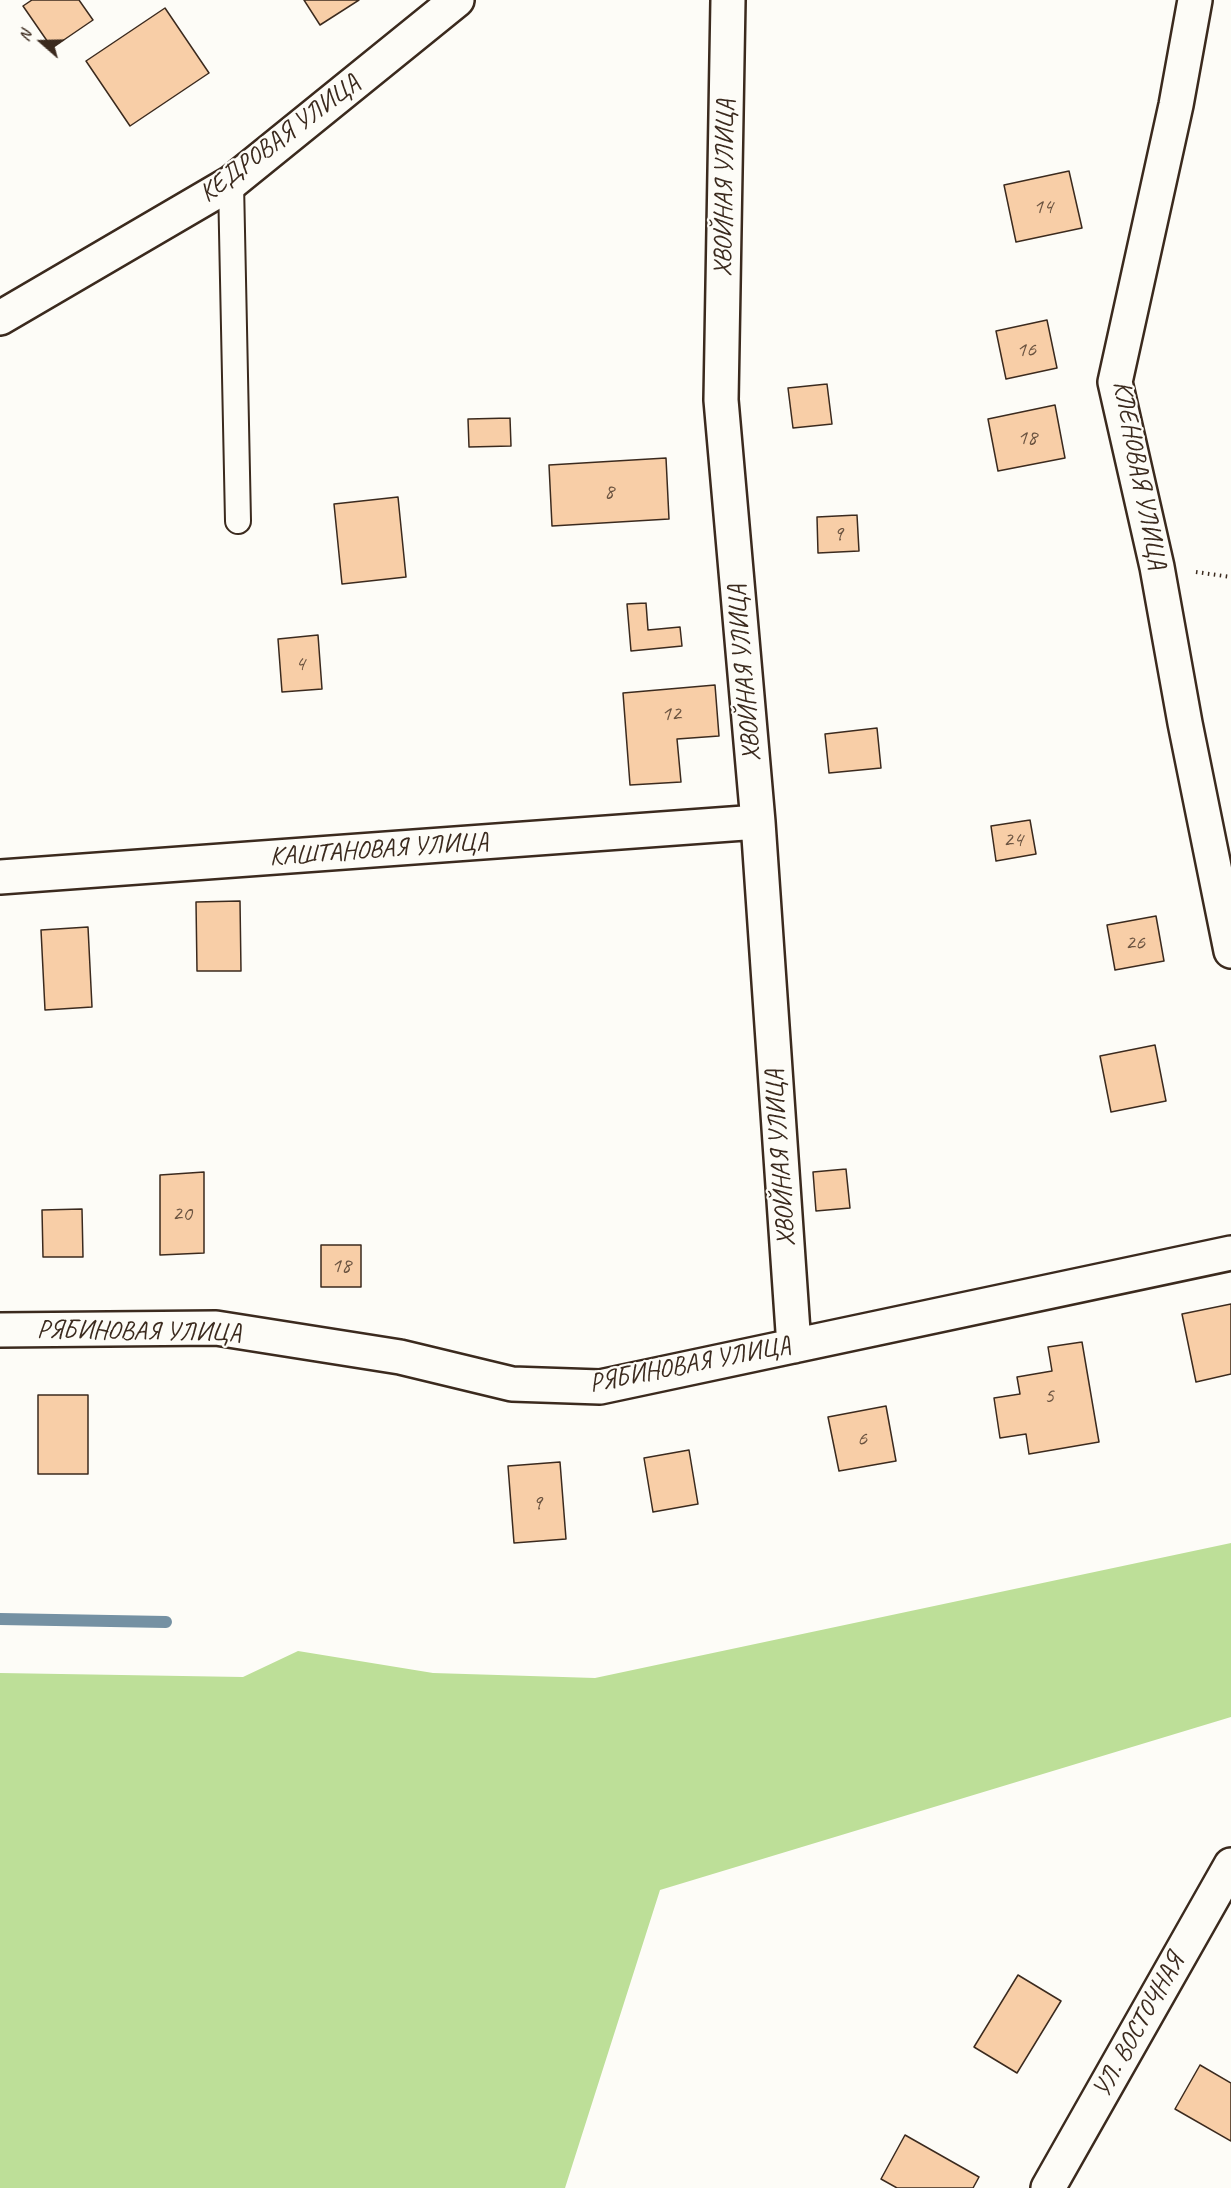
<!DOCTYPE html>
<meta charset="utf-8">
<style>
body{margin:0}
#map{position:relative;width:1231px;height:2188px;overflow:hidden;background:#fdfcf7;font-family:Caveat,sans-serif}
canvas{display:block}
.north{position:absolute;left:12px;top:12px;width:60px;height:60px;-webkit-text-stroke:4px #fdfcf7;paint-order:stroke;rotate:290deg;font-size:16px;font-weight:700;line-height:24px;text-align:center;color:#3b2a1e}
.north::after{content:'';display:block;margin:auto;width:21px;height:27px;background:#3b2a1e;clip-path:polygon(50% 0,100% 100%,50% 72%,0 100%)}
</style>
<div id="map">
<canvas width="1231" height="2188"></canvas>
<div class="north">N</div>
</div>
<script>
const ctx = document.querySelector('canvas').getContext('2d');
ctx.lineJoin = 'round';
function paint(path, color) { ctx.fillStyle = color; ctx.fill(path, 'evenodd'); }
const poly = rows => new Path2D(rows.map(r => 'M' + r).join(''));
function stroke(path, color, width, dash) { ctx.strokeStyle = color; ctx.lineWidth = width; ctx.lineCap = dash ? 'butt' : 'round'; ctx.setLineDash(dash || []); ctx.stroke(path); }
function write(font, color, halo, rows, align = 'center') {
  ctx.font = font + ' Caveat,sans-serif'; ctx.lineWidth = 4.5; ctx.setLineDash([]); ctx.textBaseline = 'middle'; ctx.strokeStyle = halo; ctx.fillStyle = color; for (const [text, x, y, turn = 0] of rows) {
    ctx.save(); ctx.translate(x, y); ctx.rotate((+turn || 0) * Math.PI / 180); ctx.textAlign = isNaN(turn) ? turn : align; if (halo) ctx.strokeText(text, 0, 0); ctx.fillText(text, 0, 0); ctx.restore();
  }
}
const green = poly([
 [1231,1543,1231,1717,660,1890,565,2188,0,2188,0,1673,243,1677,298,1651,433,1673,595,1678]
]);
const stream = poly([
 [0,1619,166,1622]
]);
const building = poly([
 [32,0,79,0,93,20,52,48,23,6,32,0],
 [304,0,359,0,320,25,304,0],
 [165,8,209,73,130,126,86,61,165,8],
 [1069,171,1082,228,1016,242,1004,185,1069,171],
 [1047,320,1057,368,1006,379,996,331,1047,320],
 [827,384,832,424,793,428,788,388,827,384],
 [1055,405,1065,458,998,471,988,419,1055,405],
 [510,418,511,446,469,447,468,419,510,418],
 [666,458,669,519,552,526,549,465,666,458],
 [398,497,406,577,342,584,334,504,398,497],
 [857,515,859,551,818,553,817,517,857,515],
 [646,603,648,630,680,627,682,646,631,651,627,604,646,603],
 [318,635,322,689,282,692,278,639,318,635],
 [715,685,719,736,677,739,681,782,630,785,623,693,715,685],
 [877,728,881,768,829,773,825,734,877,728],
 [1030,820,1036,854,996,861,991,826,1030,820],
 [240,901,241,971,197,971,196,902,240,901],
 [1156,916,1164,961,1115,970,1107,925,1156,916],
 [88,927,92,1007,45,1010,41,930,88,927],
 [1155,1045,1166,1101,1111,1112,1100,1056,1155,1045],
 [846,1169,850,1208,816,1211,813,1172,846,1169],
 [204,1172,204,1253,160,1255,160,1175,204,1172],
 [82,1209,83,1257,43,1257,42,1210,82,1209],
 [321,1245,361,1245,361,1287,321,1287,321,1245],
 [1231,1304,1231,1374,1196,1382,1182,1314,1231,1304],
 [1082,1342,1099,1442,1029,1454,1026,1434,1000,1438,994,1398,1020,1394,1017,1377,1052,1371,1048,1347,1082,1342],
 [38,1395,88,1395,88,1474,38,1474,38,1395],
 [886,1406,896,1461,839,1471,828,1417,886,1406],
 [689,1450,698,1504,653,1512,644,1458,689,1450],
 [560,1462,566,1539,514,1543,508,1466,560,1462],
 [1018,1975,1061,2001,1017,2073,974,2047,1018,1975],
 [1200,2065,1231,2083,1231,2141,1175,2109,1200,2065],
 [905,2135,979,2177,973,2188,897,2188,881,2179,905,2135]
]);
const path = poly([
 [1196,572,1231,577]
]);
const lane = poly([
 [231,183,238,521]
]);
const street = poly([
 [728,0,721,400,758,822,794,1346],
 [1195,0,1176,105,1115,382,1157,567,1185,723,1231,951],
 [0,318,231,183,457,0],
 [0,877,758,822],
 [0,1330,216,1328,400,1357,512,1384,600,1387,1231,1253],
 [1048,2188,1231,1865]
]);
const numberNames = [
 ["14",1043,207],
 ["16",1026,350],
 ["18",1027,438],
 ["8",609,492],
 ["9",838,534],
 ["4",300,664],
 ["12",671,714],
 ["24",1013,840],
 ["26",1135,943],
 ["20",182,1214],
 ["18",341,1266],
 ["5",1049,1396],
 ["6",862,1439],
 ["9",537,1503]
];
const streetNames = [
 ["КЕДРОВАЯ УЛИЦА",280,139,-37],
 ["ХВОЙНАЯ УЛИЦА",725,188,-89],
 ["КЛЕНОВАЯ УЛИЦА",1139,475,79],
 ["ХВОЙНАЯ УЛИЦА",745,673,-95],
 ["КАШТАНОВАЯ УЛИЦА",379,850,-4],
 ["ХВОЙНАЯ УЛИЦА",781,1158,-94],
 ["РЯБИНОВАЯ УЛИЦА",139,1332,1],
 ["РЯБИНОВАЯ УЛИЦА",690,1365,-11],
 ["УЛ. ВОСТОЧНАЯ",1139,2026,-61]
];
paint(green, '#bddf98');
stroke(stream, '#7591a3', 12);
paint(building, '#f8cea7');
stroke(building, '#3b2a1e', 1.5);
stroke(lane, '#3b2a1e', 28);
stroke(street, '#3b2a1e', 38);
stroke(path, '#3b2a1e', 4, [1.5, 4.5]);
stroke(lane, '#fdfcf7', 24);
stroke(street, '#fdfcf7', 33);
write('22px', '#6a5340', null, numberNames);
write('26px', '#3b2a1e', '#fdfcf7', streetNames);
</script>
